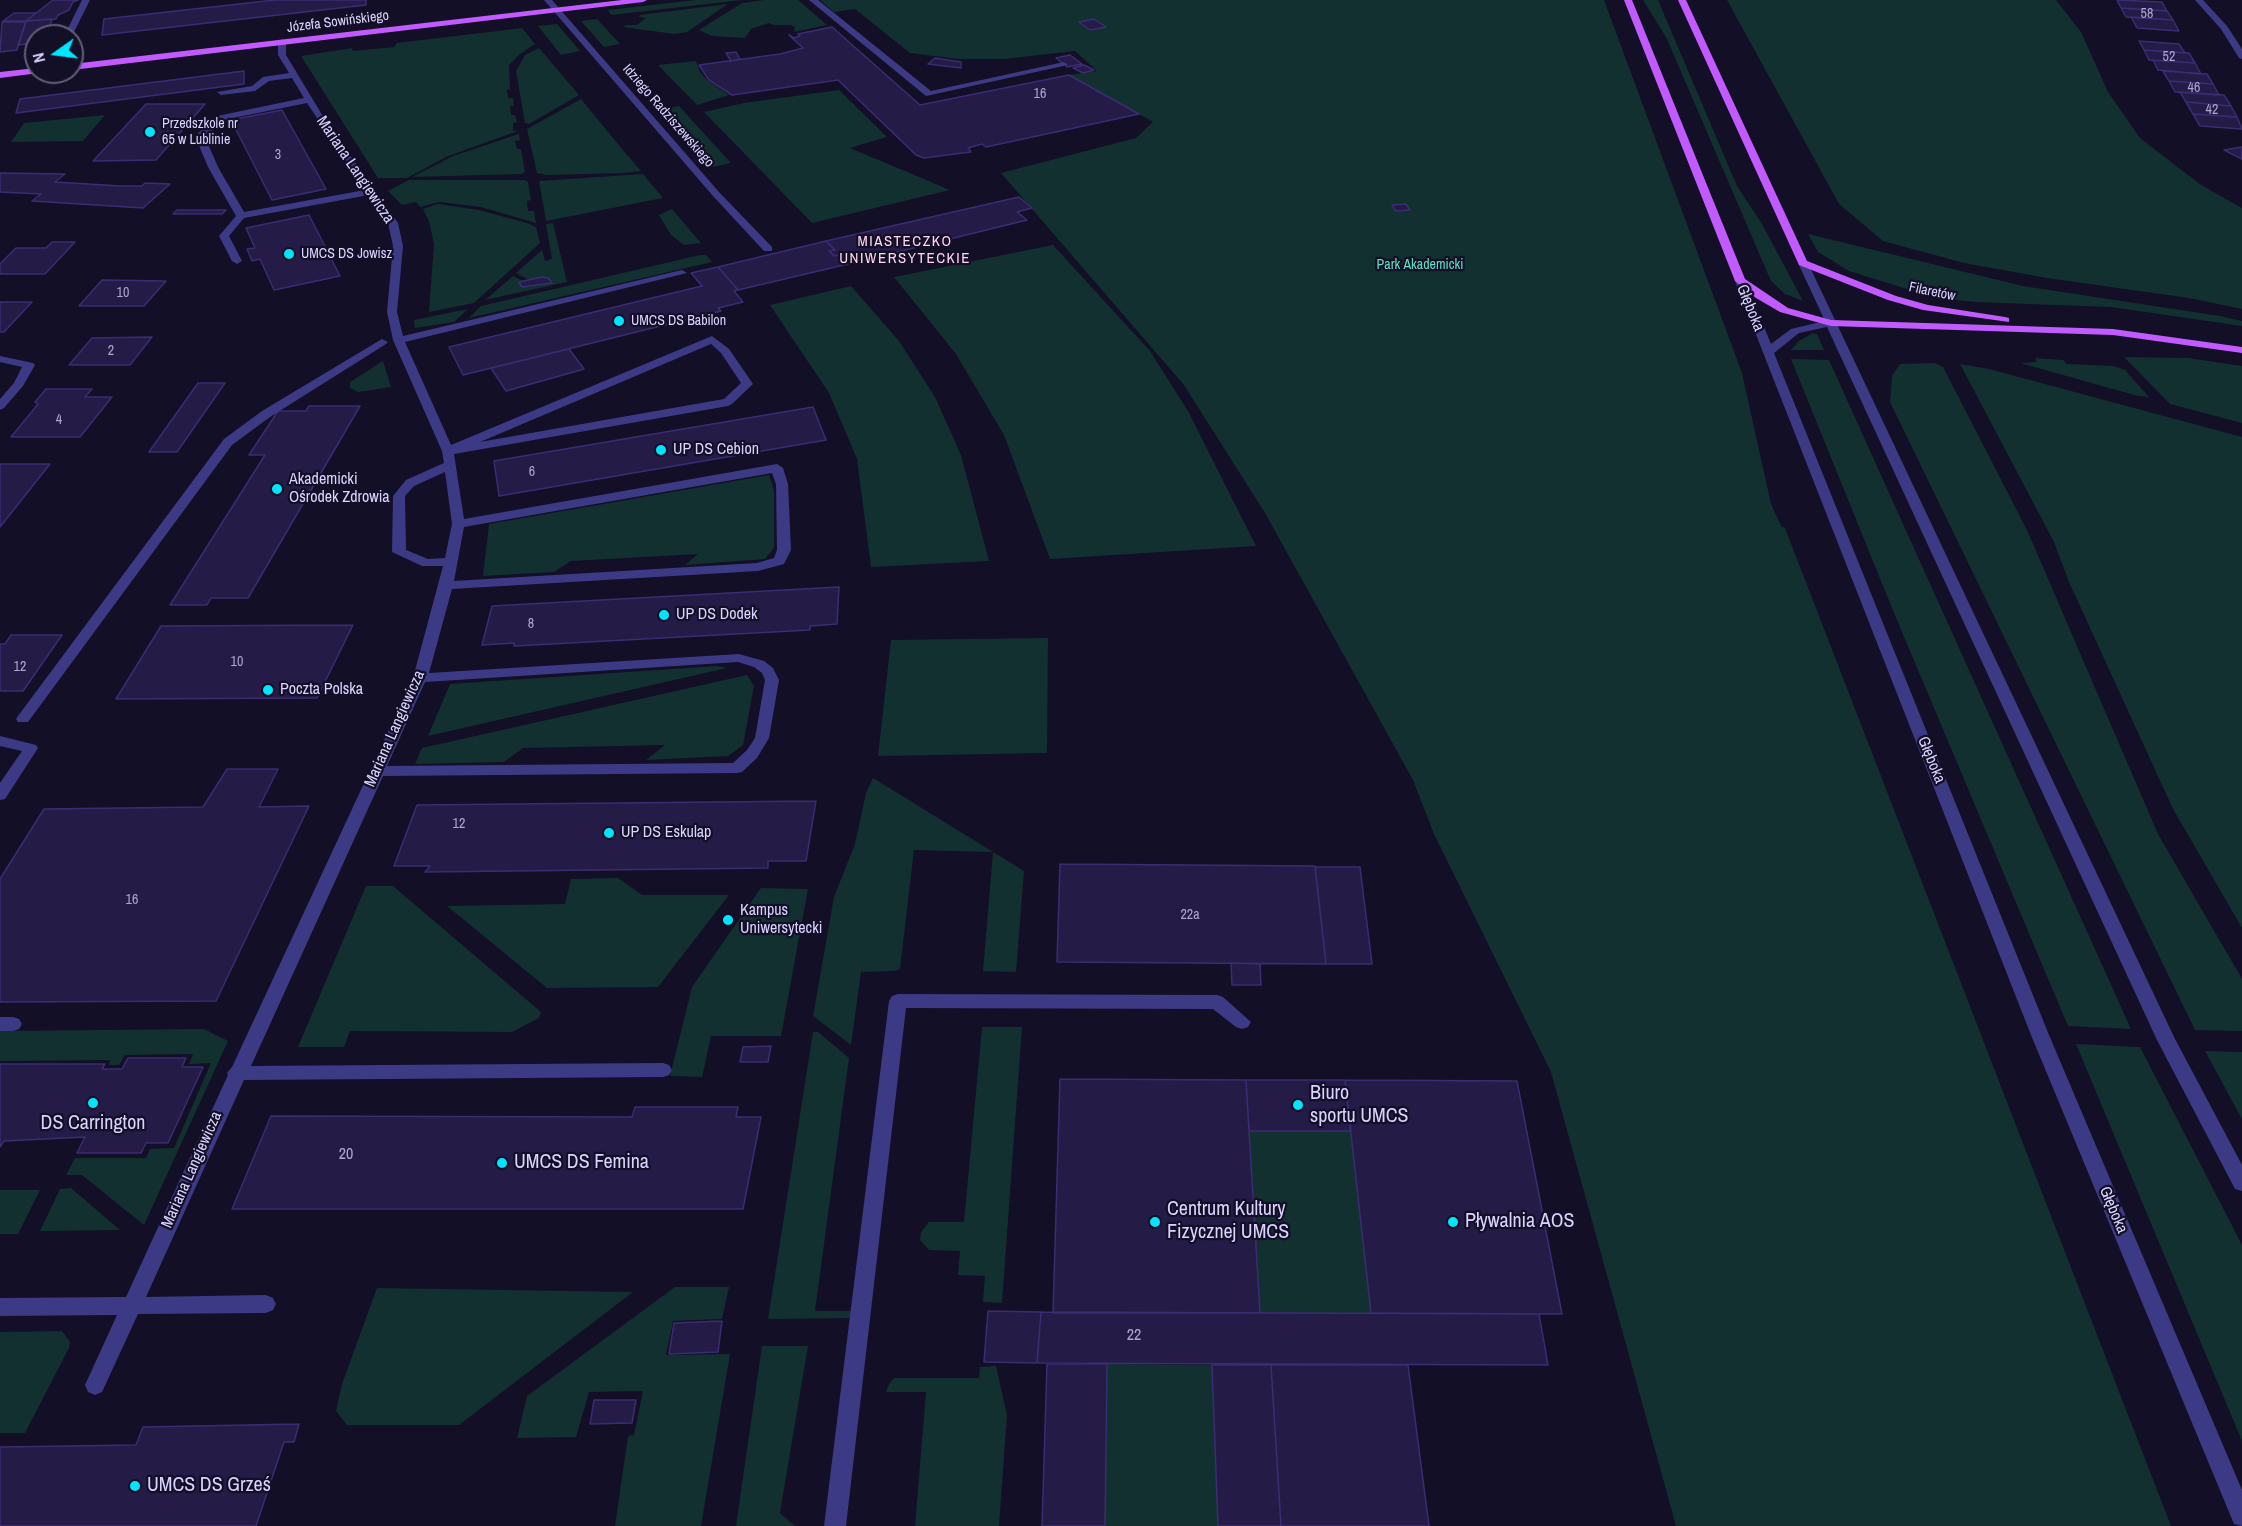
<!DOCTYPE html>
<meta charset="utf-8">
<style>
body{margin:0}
#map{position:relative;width:2242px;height:1526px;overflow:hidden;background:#130f26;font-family:"Archivo Narrow",sans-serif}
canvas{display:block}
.north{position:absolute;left:24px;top:24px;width:60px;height:60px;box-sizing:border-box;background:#130f26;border:2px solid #625e7d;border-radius:50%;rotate:256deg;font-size:16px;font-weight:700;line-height:24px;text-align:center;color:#d9d4ff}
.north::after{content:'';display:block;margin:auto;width:21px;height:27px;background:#00e5ff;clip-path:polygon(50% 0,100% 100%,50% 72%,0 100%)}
</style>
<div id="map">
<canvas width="2242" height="1526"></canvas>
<div class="north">N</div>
</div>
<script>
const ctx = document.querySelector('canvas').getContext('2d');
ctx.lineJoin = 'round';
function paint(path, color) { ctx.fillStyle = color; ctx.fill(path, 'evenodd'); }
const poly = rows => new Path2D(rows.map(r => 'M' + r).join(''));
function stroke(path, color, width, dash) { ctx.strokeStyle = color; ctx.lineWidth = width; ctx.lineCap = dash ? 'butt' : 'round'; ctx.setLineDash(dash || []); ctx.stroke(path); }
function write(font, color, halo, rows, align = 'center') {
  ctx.font = font + ' "Archivo Narrow",sans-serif'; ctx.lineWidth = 4.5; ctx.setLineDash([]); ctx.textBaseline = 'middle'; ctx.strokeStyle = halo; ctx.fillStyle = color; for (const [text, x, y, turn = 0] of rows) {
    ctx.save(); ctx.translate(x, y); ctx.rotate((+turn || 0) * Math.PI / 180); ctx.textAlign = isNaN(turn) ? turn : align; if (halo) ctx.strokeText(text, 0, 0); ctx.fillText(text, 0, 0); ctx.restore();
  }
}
const green = poly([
 [696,0,742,0,611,15,608,10],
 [764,0,798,0,827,25,794,32,795,27,790,25,774,25,769,23,751,29,745,38,712,36,699,30,742,3],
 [820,0,1604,0,1742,373,1771,504,1781,526,1785,528,2171,1526,1676,1526,1551,1072,1434,834,1413,780,1265,513,1184,385,1001,173,1136,138,1153,122,1069,75,1097,71,1075,51,1005,59,959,59,910,53,855,9,834,12],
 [1643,0,1658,0,1737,186,1762,224,1803,301,1785,294,1771,281,1667,39],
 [1727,0,2056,0,2081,32,2108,92,2140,138,2201,185,2242,208,2242,309,2189,298,2047,278,1964,263,1883,241,1839,204],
 [728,4,687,32,674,34,623,27,626,25,637,25,646,18,639,17,640,15],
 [597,19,620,44,604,47,581,21],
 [557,24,580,51,561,55,538,26],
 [522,28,535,44,520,54,509,65,510,89,507,90,508,98,513,98,514,106,510,106,511,115,515,115,517,122,513,123,513,131,518,131,448,156,407,178,378,178,301,56,352,48,353,51,394,47,397,43],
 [539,48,579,95,529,124,525,123,516,71,525,55],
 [696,61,700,72,708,81,729,95,697,105,658,65],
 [839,90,887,137,850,148,950,190,812,223,704,112,744,103],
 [581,99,622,149,641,171,624,173,547,175,537,173,527,129],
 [679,106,731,163,713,167,661,110],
 [105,115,83,141,11,142,24,123],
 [519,134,520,140,515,141,517,149,521,149,525,172,522,174,412,177,453,156],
 [643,174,663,198,546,221,539,181],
 [409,180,524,180,528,182,531,200,527,201,528,211,534,211,536,223,481,207,439,202,420,207,416,202,402,205,388,191],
 [438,204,479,210,527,223,536,227,540,243,474,303,429,312,434,244,429,221,423,209],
 [672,209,701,243,684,245,671,235,659,215],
 [553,223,567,282,485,300,513,276,523,281,519,282,522,287,551,283,548,278,529,280,516,273,542,250,545,261,552,259,546,224],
 [1808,234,2023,286,2220,316,2242,321,2242,326,2111,307,1975,302,1936,298,1849,271,1818,252],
 [1053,245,1150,351,1188,411,1256,546,1050,559,1004,435,956,354,894,277],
 [700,255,706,255,712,262,469,318,481,306],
 [851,286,899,341,935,397,961,455,989,561,871,567,857,459,829,393,770,305],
 [468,309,454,322,415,328,414,320],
 [1813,333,1817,334,1824,350,1791,350,1799,341],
 [2124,357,2188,358,2242,366,2242,423,2170,404],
 [2035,358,2063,360,2067,364,2114,366,2125,370,2149,397,2138,396,2020,363,2037,362],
 [1791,359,1829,360,2131,1029,2068,1026,1894,613],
 [383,361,391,387,358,392,350,388,350,382],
 [1935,363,1943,367,2027,530,2158,834,2242,979,2242,1031,2195,1030,1890,402,1892,376,1900,364],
 [1960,364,1989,369,2242,437,2242,928,2173,809,2069,582,2054,542],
 [769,475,774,491,774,548,765,559,685,565,698,554,571,561,554,572,483,576,489,524],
 [1048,638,1047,753,878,756,891,640],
 [717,666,727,668,428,736,450,684],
 [747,675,754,686,743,745,728,756,646,760,665,745,523,748,504,762,415,764,422,748],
 [873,778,1024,871,1016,972,983,971,993,852,914,850,900,969,894,971,861,972,851,1045,813,1016,834,897,855,844,866,793],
 [618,878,642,895,729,895,658,987,547,988,447,906,565,904,571,879],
 [366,886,393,886,541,1012,539,1018,512,1032,350,1031,344,1047,298,1047],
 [761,888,808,889,781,1036,711,1036,702,1077,670,1076,692,987],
 [982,1027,1022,1027,1002,1303,983,1302,985,1276,958,1275,960,1251,929,1250,920,1240,921,1232,929,1222,964,1222],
 [204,1029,228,1041,144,1225,82,1175,66,1175,75,1158,146,1158,150,1149,174,1148,211,1063,189,1064,193,1054,125,1055,119,1065,109,1065,110,1060,0,1061,0,1031],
 [813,1032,818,1032,849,1058,815,1311,855,1311,854,1318,768,1319],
 [2076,1044,2140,1047,2242,1245,2242,1441],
 [2205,1051,2242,1052,2242,1119],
 [1249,1131,1351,1131,1371,1313,1260,1313],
 [71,1188,120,1230,40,1231,60,1189],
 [0,1190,40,1190,18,1234,0,1234],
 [675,1287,729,1287,722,1319,673,1321,666,1355,730,1354,701,1526,615,1526,628,1436,634,1435,643,1391,589,1392,576,1437,517,1438,527,1396],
 [377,1288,633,1292,459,1425,347,1425,336,1411,342,1384],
 [62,1331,70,1342,69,1348,25,1433,0,1433,0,1332],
 [762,1346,808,1346,780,1513,795,1526,736,1526],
 [1107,1364,1212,1365,1218,1526,1105,1526],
 [996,1366,1007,1415,999,1526,915,1526,926,1392,886,1392,889,1384,894,1378,979,1378,980,1367]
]);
const building = poly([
 [53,0,78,0,73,2,69,10,58,15,56,19,26,21,53,0],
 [275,0,366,0,366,5,102,35,104,19,275,0],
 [2117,0,2162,2,2167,11,2121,8,2117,0],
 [2121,8,2167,11,2173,20,2126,17,2121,8],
 [14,13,36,13,26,21,3,21,14,13],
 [2131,17,2173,20,2179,31,2137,28,2131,17],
 [52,19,47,36,36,36,36,43,18,45,26,21,52,19],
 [1094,19,1106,27,1090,30,1079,22,1094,19],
 [2,22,26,22,17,50,0,52,2,22],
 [832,27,920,105,1069,75,1139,114,986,147,982,144,968,148,971,152,924,158,916,155,838,80,732,95,709,80,699,65,780,54,803,48,789,35,794,38,800,36,798,34,832,27],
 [2139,41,2179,44,2185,53,2144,50,2139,41],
 [2144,50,2189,53,2195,63,2149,60,2144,50],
 [736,52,740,59,731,61,726,53,736,52],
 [1070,55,1082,64,1067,67,1056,58,1070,55],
 [935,58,961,62,961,68,928,64,935,58],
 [2153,60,2195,63,2201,74,2158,70,2153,60],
 [1084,65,1094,70,1083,73,1073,68,1084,65],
 [244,71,244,84,16,113,20,99,244,71],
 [2163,71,2207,74,2213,84,2169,81,2163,71],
 [2169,81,2213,84,2219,95,2175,92,2169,81],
 [2180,92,2224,95,2231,106,2186,102,2180,92],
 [2186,102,2231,106,2237,117,2193,114,2186,102],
 [146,104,205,104,156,160,93,161,146,104],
 [282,110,326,189,272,200,231,120,282,110],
 [2193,114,2237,117,2242,129,2200,126,2193,114],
 [2242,147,2242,159,2224,150,2242,147],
 [0,173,65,174,55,182,121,186,142,186,145,183,170,184,143,208,32,201,41,194,0,192,0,173],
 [1019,197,1032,208,1017,212,1027,220,885,255,888,259,878,261,875,258,848,264,839,255,834,256,829,251,835,250,826,241,1019,197],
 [1406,204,1410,210,1396,211,1392,205,1406,204],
 [177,210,226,210,222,214,173,214,177,210],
 [309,215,340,276,274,290,260,259,252,261,247,249,255,248,246,228,309,215],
 [826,241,835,250,829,251,834,256,839,255,848,264,738,290,718,267,826,241],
 [52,242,75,242,45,274,0,274,0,264,16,248,46,248,52,242],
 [718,267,738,290,734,291,743,302,718,308,721,311,709,314,713,320,704,322,701,318,693,318,463,375,449,347,702,286,691,273,718,267],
 [542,277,548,278,552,283,522,287,519,282,542,277],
 [102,280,166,281,144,306,79,306,102,280],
 [0,302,32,302,4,332,0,332,0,302],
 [152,337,130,365,69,365,92,338,152,337],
 [569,349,584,369,506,391,491,368,569,349],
 [198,383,225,383,177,452,149,452,198,383],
 [46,389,92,389,85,397,112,397,80,437,11,437,38,404,35,402,46,389],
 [309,406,360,406,248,598,211,598,207,605,170,605,265,455,249,455,278,411,306,411,309,406],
 [813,407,826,440,499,496,494,461,813,407],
 [0,464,50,464,0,527,0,464],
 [839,587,837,624,810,626,810,630,514,646,514,643,482,645,492,606,839,587],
 [353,625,317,698,116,699,161,626,353,625],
 [11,635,62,635,23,691,0,691,0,644,5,644,11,635],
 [227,769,278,769,259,807,309,806,216,1001,0,1002,0,879,44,809,203,807,227,769],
 [816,801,806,861,768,861,768,868,425,872,430,866,394,866,417,805,816,801],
 [1060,864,1315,866,1326,964,1057,962,1060,864],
 [1315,867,1360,867,1372,964,1326,964,1315,867],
 [1231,963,1260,964,1261,985,1232,985,1231,963],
 [771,1046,768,1062,740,1062,743,1047,771,1046],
 [128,1058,186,1058,182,1067,203,1067,168,1143,146,1143,141,1153,77,1153,85,1137,4,1141,0,1147,0,1064,105,1064,102,1069,122,1069,128,1058],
 [1060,1079,1246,1080,1260,1313,1053,1313,1060,1079],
 [1246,1080,1345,1080,1351,1131,1249,1131,1246,1080],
 [1345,1080,1517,1081,1562,1314,1371,1313,1345,1080],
 [635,1107,738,1107,736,1117,761,1117,743,1209,232,1209,271,1116,632,1117,635,1107],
 [988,1311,1041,1312,1037,1363,984,1362,988,1311],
 [1041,1312,1539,1314,1548,1365,1037,1363,1041,1312],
 [722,1321,718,1352,669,1354,674,1323,722,1321],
 [1047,1364,1107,1364,1105,1526,1042,1526,1047,1364],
 [1212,1365,1271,1365,1281,1526,1218,1526,1212,1365],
 [1271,1365,1408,1365,1429,1526,1281,1526,1271,1365],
 [594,1400,636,1400,632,1423,590,1424,594,1400],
 [299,1424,294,1442,284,1442,256,1526,0,1526,0,1447,136,1445,143,1427,299,1424]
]);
const minor = poly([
 [82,0,90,0,72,36,64,36,82,0],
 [544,0,552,0,719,192,772,247,772,251,764,251,713,196,544,0],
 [809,0,818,0,931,91,1064,62,1068,65,926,96,809,0],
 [2195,0,2203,0,2227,26,2242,49,2242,59,2239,58,2221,29,2195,0],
 [282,39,286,42,286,55,327,123,398,223,403,246,397,312,403,336,682,270,687,273,405,342,451,445,712,336,729,349,753,384,732,404,728,406,454,454,464,519,777,464,783,468,788,484,791,550,784,564,758,571,452,589,429,673,739,654,764,661,773,668,779,680,769,738,757,758,742,772,737,773,383,776,251,1066,663,1063,669,1065,672,1070,669,1075,663,1077,244,1080,146,1297,266,1295,273,1298,276,1304,273,1310,266,1313,138,1314,102,1392,95,1395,88,1392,85,1385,117,1315,0,1316,0,1298,126,1297,228,1075,227,1073,232,1067,413,678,443,566,422,566,392,552,393,496,406,480,444,463,442,451,393,340,387,312,393,246,388,223,369,195,244,218,229,236,242,261,237,264,232,261,219,236,236,216,208,167,195,136,217,116,304,98,292,78,269,81,255,91,221,95,217,92,252,86,263,77,289,73,278,55,278,42,282,39],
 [307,103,365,190,244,212,218,167,205,137,223,120,307,103],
 [711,344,721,353,741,383,724,399,480,442,711,344],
 [445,472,452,524,445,558,428,559,406,550,405,496,414,486,445,472],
 [772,473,776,484,777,550,774,558,757,563,454,581,464,527,772,473],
 [738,662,754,667,762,673,765,680,755,738,747,750,733,763,387,766,425,682,738,662],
 [1803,260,1808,263,2175,1039,2242,1165,2242,1191,2235,1189,2157,1040,1827,327,1799,333,1774,353,2049,1035,2242,1490,2242,1526,2234,1524,2031,1035,1735,281,1740,278,1745,281,1771,344,1791,329,1825,321,1798,263,1803,260],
 [382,339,388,342,386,344,270,417,232,445,28,722,18,722,16,719,18,716,224,439,262,411,382,339],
 [0,356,33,363,35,365,23,386,4,408,0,410,0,399,14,383,22,367,0,362,0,356],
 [0,736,36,745,38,748,5,799,0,800,0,783,22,751,0,746,0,736],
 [898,994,1217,995,1223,997,1251,1022,1248,1027,1242,1029,1236,1027,1213,1009,906,1008,846,1526,824,1526,889,1001,892,996,898,994],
 [0,1017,13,1017,19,1019,22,1024,19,1029,13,1031,0,1031,0,1017]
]);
const major = poly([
 [622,0,647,0,643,2,72,70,72,64,622,0],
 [1624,0,1632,0,1745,279,1788,308,1831,320,2113,329,2242,347,2242,353,2113,335,1831,326,1780,312,1756,298,1735,281,1624,0],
 [1678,0,1686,0,1807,261,1896,296,1928,305,2005,317,2009,318,2009,322,1923,310,1888,300,1799,265,1678,0],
 [36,68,36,72,39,73,0,78,0,72,36,68]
]);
const markers = [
 [150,132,6,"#00e5ff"],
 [289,254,6,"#00e5ff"],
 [619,321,6,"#00e5ff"],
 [661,450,6,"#00e5ff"],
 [277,489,6,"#00e5ff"],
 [664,615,6,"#00e5ff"],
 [268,690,6,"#00e5ff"],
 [609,833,6,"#00e5ff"],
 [728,920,6,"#00e5ff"],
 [93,1103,6,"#00e5ff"],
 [1298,1105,6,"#00e5ff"],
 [502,1163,6,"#00e5ff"],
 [1155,1222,6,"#00e5ff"],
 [1453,1222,6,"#00e5ff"],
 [135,1486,6,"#00e5ff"]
];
const numberNames = [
 ["58",2147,14],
 ["52",2169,57],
 ["46",2194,88],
 ["16",1040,94],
 ["42",2212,110],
 ["3",278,155],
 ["10",123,293],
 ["2",111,351],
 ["4",59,420],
 ["6",532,472],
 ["8",531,624],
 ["10",237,662],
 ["12",20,667],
 ["12",459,824],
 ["16",132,900],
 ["22a",1190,915]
];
const farStreetnames = [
 ["Józefa Sowińskiego",338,22,-7],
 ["Idziego Radziszewskiego",668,116,49],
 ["Filaretów",1932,292,12]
];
const farPoinames = [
 ["Przedszkole nr",162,124],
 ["65 w Lublinie",162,140],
 ["UMCS DS Jowisz",301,254],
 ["UMCS DS Babilon",631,321]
];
const farParknames = [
 ["Park Akademicki",1420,265]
];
const farNeighbourhoodnames = [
 ["MIASTECZKO",905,242],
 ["UNIWERSYTECKIE",905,259]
];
const streetNames = [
 ["Mariana Langiewicza",355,170,56],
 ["Głęboka",1750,308,68],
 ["Mariana Langiewicza",395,729,-66],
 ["Głęboka",1931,760,68],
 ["Mariana Langiewicza",192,1170,-66],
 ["Głęboka",2113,1210,67]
];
const poiNames = [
 ["UP DS Cebion",673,450],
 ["Akademicki",289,480],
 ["Ośrodek Zdrowia",289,498],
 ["UP DS Dodek",676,615],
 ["Poczta Polska",280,690],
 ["UP DS Eskulap",621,833],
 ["Kampus",740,911],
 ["Uniwersytecki",740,929]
];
const nearNumbernames = [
 ["20",346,1155],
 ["22",1134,1336]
];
const nearPoinames = [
 ["Biuro",1310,1094],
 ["sportu UMCS",1310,1117],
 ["DS Carrington",93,1124,"center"],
 ["UMCS DS Femina",514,1163],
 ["Centrum Kultury",1167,1210],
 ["Fizycznej UMCS",1167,1233],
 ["Pływalnia AOS",1465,1222],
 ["UMCS DS Grześ",147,1486]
];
paint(green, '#12302f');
paint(building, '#241b47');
stroke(building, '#3b2d73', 1.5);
paint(minor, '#3d3a85');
paint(major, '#c25bff');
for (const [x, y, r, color] of markers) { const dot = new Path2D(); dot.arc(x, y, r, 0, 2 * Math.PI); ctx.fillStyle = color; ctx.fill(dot); stroke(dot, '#130f26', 2); }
write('14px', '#aca6d1', null, numberNames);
write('14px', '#d9d4ff', '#130f26', farStreetnames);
write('14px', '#d9d4ff', '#130f26', farPoinames, 'left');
write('14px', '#5fe0c0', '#130f26', farParknames);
ctx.letterSpacing = '1.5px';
write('15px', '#ffd6f0', '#130f26', farNeighbourhoodnames);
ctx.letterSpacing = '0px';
write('16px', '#d9d4ff', '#130f26', streetNames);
write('16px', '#d9d4ff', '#130f26', poiNames, 'left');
write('16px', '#aca6d1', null, nearNumbernames);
write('20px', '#d9d4ff', '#130f26', nearPoinames, 'left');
</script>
